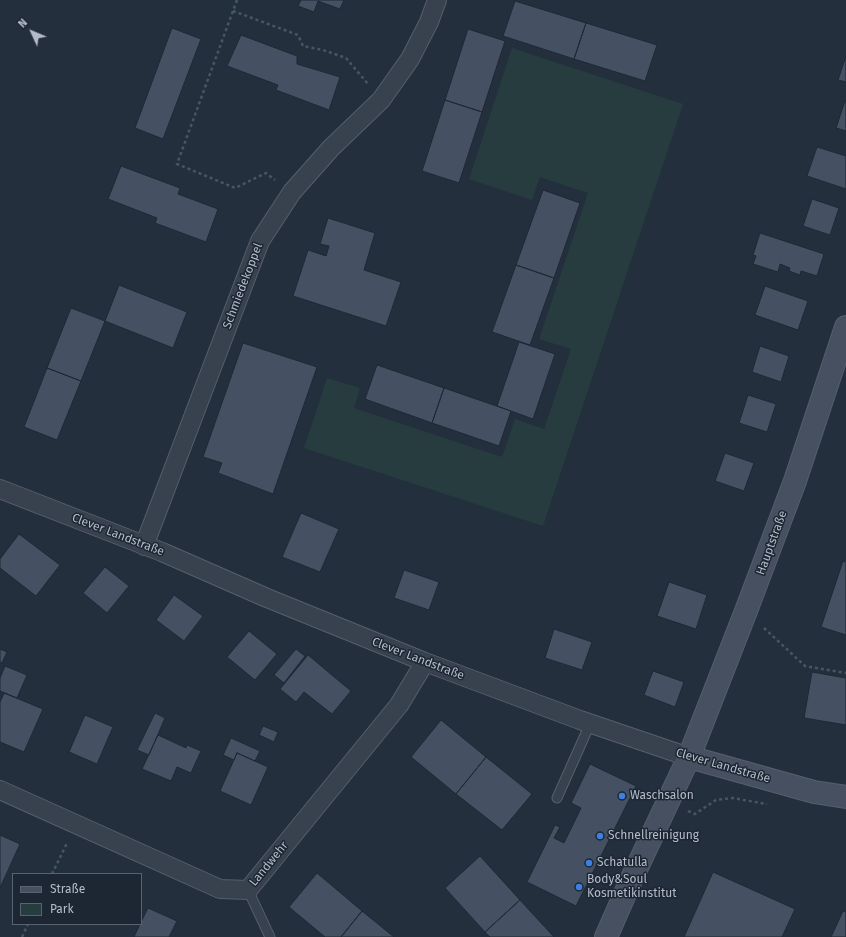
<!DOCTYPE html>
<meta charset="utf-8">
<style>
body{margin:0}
#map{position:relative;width:846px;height:937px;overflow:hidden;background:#242f3e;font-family:"Fira Sans",sans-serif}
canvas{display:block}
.legend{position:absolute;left:12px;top:873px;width:130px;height:52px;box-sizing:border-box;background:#1d2633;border:1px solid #59626f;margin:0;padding:5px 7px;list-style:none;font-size:12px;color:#b4bcc9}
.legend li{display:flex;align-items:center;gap:8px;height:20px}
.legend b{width:20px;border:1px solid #59626f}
.north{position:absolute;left:12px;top:12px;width:40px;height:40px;-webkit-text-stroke:3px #1d2633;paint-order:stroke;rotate:314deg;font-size:11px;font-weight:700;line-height:16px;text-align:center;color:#b4bcc9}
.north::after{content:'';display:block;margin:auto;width:14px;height:18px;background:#b4bcc9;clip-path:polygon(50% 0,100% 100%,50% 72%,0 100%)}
</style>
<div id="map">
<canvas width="846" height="937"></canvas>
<ul class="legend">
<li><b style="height:5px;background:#465061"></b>Straße</li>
<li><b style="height:11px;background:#263c3f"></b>Park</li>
</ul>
<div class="north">N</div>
</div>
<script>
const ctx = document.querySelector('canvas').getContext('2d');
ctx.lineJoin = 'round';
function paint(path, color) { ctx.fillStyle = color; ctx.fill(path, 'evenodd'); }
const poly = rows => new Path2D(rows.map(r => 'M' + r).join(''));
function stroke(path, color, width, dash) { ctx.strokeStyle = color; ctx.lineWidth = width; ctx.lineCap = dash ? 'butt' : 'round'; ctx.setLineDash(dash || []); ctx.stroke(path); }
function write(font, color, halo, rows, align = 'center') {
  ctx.font = font + ' "Fira Sans",sans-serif'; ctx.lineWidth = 3; ctx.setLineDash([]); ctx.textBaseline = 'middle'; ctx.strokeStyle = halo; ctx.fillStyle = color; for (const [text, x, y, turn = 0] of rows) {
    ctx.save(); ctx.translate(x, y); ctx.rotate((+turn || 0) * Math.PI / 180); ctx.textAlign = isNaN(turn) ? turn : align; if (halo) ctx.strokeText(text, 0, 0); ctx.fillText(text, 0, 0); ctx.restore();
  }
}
const green = poly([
 [512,48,683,104,543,526,304,448,327,378,360,388,354,408,502,457,515,419,544,429,571,349,539,339,588,193,540,177,532,200,469,179]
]);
const building = poly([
 [301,0,344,0,340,9,318,1,314,12,298,6,301,0],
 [515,1,586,23,574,59,503,36,515,1],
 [586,23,657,45,645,81,574,59,586,23],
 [172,28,201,39,163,139,135,128,172,28],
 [468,29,505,41,482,112,445,100,468,29],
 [241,35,297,56,297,64,340,77,329,110,276,90,278,85,227,66,241,35],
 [846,56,846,82,838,80,846,56],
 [445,100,482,112,459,183,422,171,445,100],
 [845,101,846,102,846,131,836,128,845,101],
 [817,147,846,156,846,189,807,176,817,147],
 [121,166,180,188,178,194,218,209,206,242,155,223,157,218,108,199,121,166],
 [543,190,580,203,554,278,516,265,543,190],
 [812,199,839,208,830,235,803,226,812,199],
 [328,218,375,233,364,270,401,282,386,326,293,296,308,250,326,256,329,246,320,244,328,218],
 [760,233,824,254,817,276,801,271,800,275,789,271,790,268,780,264,778,272,753,264,756,256,753,255,760,233],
 [516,265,554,278,530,345,492,332,516,265],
 [119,285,187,312,173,348,105,321,119,285],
 [765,286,808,301,798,330,755,315,765,286],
 [71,308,105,321,81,381,47,368,71,308],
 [519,342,555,354,533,419,497,406,519,342],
 [243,343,317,367,273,494,218,473,222,463,203,457,243,343],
 [760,346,789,356,781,382,752,372,760,346],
 [377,365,444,388,432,423,365,399,377,365],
 [47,368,81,381,57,440,24,427,47,368],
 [444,388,511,411,499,446,432,423,444,388],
 [748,395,776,404,767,432,739,423,748,395],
 [725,453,754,463,744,491,715,481,725,453],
 [301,513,339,529,320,572,282,557,301,513],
 [19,534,60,565,36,596,0,568,0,559,19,534],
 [843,561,846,562,846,635,821,627,843,561],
 [105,567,129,586,107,613,83,593,105,567],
 [404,570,439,582,429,610,394,598,404,570],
 [669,582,707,595,696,629,657,616,669,582],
 [174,595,203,616,184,641,156,620,174,595],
 [554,629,592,642,582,670,545,658,554,629],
 [249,631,277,654,255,680,227,657,249,631],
 [0,649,7,652,2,663,0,662,0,649],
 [296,649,305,656,284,683,274,675,296,649],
 [308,655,351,691,332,714,304,692,296,702,280,689,308,655],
 [5,666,27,675,17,698,0,691,0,678,5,666],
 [653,671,684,682,675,707,644,695,653,671],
 [812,672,846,678,846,725,804,718,812,672],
 [4,693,43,709,24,752,0,742,0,702,4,693],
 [155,713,165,718,149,755,137,750,155,713],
 [85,715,113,727,97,764,69,752,85,715],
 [441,720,486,757,456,794,411,757,441,720],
 [263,726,278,732,274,742,259,735,263,726],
 [158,735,186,748,187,745,201,751,191,773,177,767,171,781,142,769,158,735],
 [231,738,260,751,255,761,237,753,234,760,223,755,231,738],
 [237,753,268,767,251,805,220,791,237,753],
 [486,757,532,794,502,830,456,794,486,757],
 [590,764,636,786,576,906,527,882,555,825,560,827,554,838,564,843,581,808,571,803,590,764],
 [0,835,20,844,0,888,0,835],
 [480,856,520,900,485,932,445,888,480,856],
 [713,872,795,909,782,937,684,937,713,872],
 [317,873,362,911,341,937,325,937,289,907,317,873],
 [520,900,554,937,490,937,485,932,520,900],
 [148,908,177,921,169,937,134,937,140,924,141,924,141,922,148,908],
 [362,911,394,937,341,937,362,911],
 [843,911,846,912,846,937,831,937,843,911]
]);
const path = poly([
 [237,0,177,164,235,188,266,173,275,180],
 [233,11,298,35,303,46,323,50,346,58,368,84],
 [764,628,805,666,846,673],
 [688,811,695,814,716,800,732,798,767,804],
 [52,874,67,843],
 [22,937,28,924]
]);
const lane = poly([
 [557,798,590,724],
 [248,890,270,937]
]);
const street = poly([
 [0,489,162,552,267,598,425,662,580,720,689,757],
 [144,546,260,241,292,192,331,148,381,100,410,59,429,22,437,0],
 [0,790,220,889,248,890,399,705,425,662]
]);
const secondary = poly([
 [689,757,814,792,846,797],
 [606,937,632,878,689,757,746,611,795,481,846,327]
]);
const markers = [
 [622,796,4,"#3f7fe0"],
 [600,836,4,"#3f7fe0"],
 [589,863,4,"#3f7fe0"],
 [579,887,4,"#3f7fe0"]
];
const streetNames = [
 ["Schmiedekoppel",243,286,-69],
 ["Clever Landstraße",118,535,21],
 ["Hauptstraße",772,543,-70],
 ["Clever Landstraße",418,659,21],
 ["Clever Landstraße",723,766,16],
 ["Landwehr",269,864,-51]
];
const poiNames = [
 ["Waschsalon",630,796],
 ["Schnellreinigung",608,836],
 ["Schatulla",597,863],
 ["Body&Soul",587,880],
 ["Kosmetikinstitut",587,894]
];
paint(green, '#263c3f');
paint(building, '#455162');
stroke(building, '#1f2835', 1);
stroke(lane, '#565f6c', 11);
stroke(street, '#565f6c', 20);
stroke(secondary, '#565f6c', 24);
stroke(path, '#44595c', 2.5, [3, 3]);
stroke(lane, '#38414e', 9);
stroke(street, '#38414e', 18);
stroke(secondary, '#465061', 22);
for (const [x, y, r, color] of markers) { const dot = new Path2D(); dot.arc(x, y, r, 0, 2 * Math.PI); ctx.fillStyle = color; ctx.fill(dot); stroke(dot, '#1d2633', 1.5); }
write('12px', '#b4bcc9', '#1d2633', streetNames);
write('12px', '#b4bcc9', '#1d2633', poiNames, 'left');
</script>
